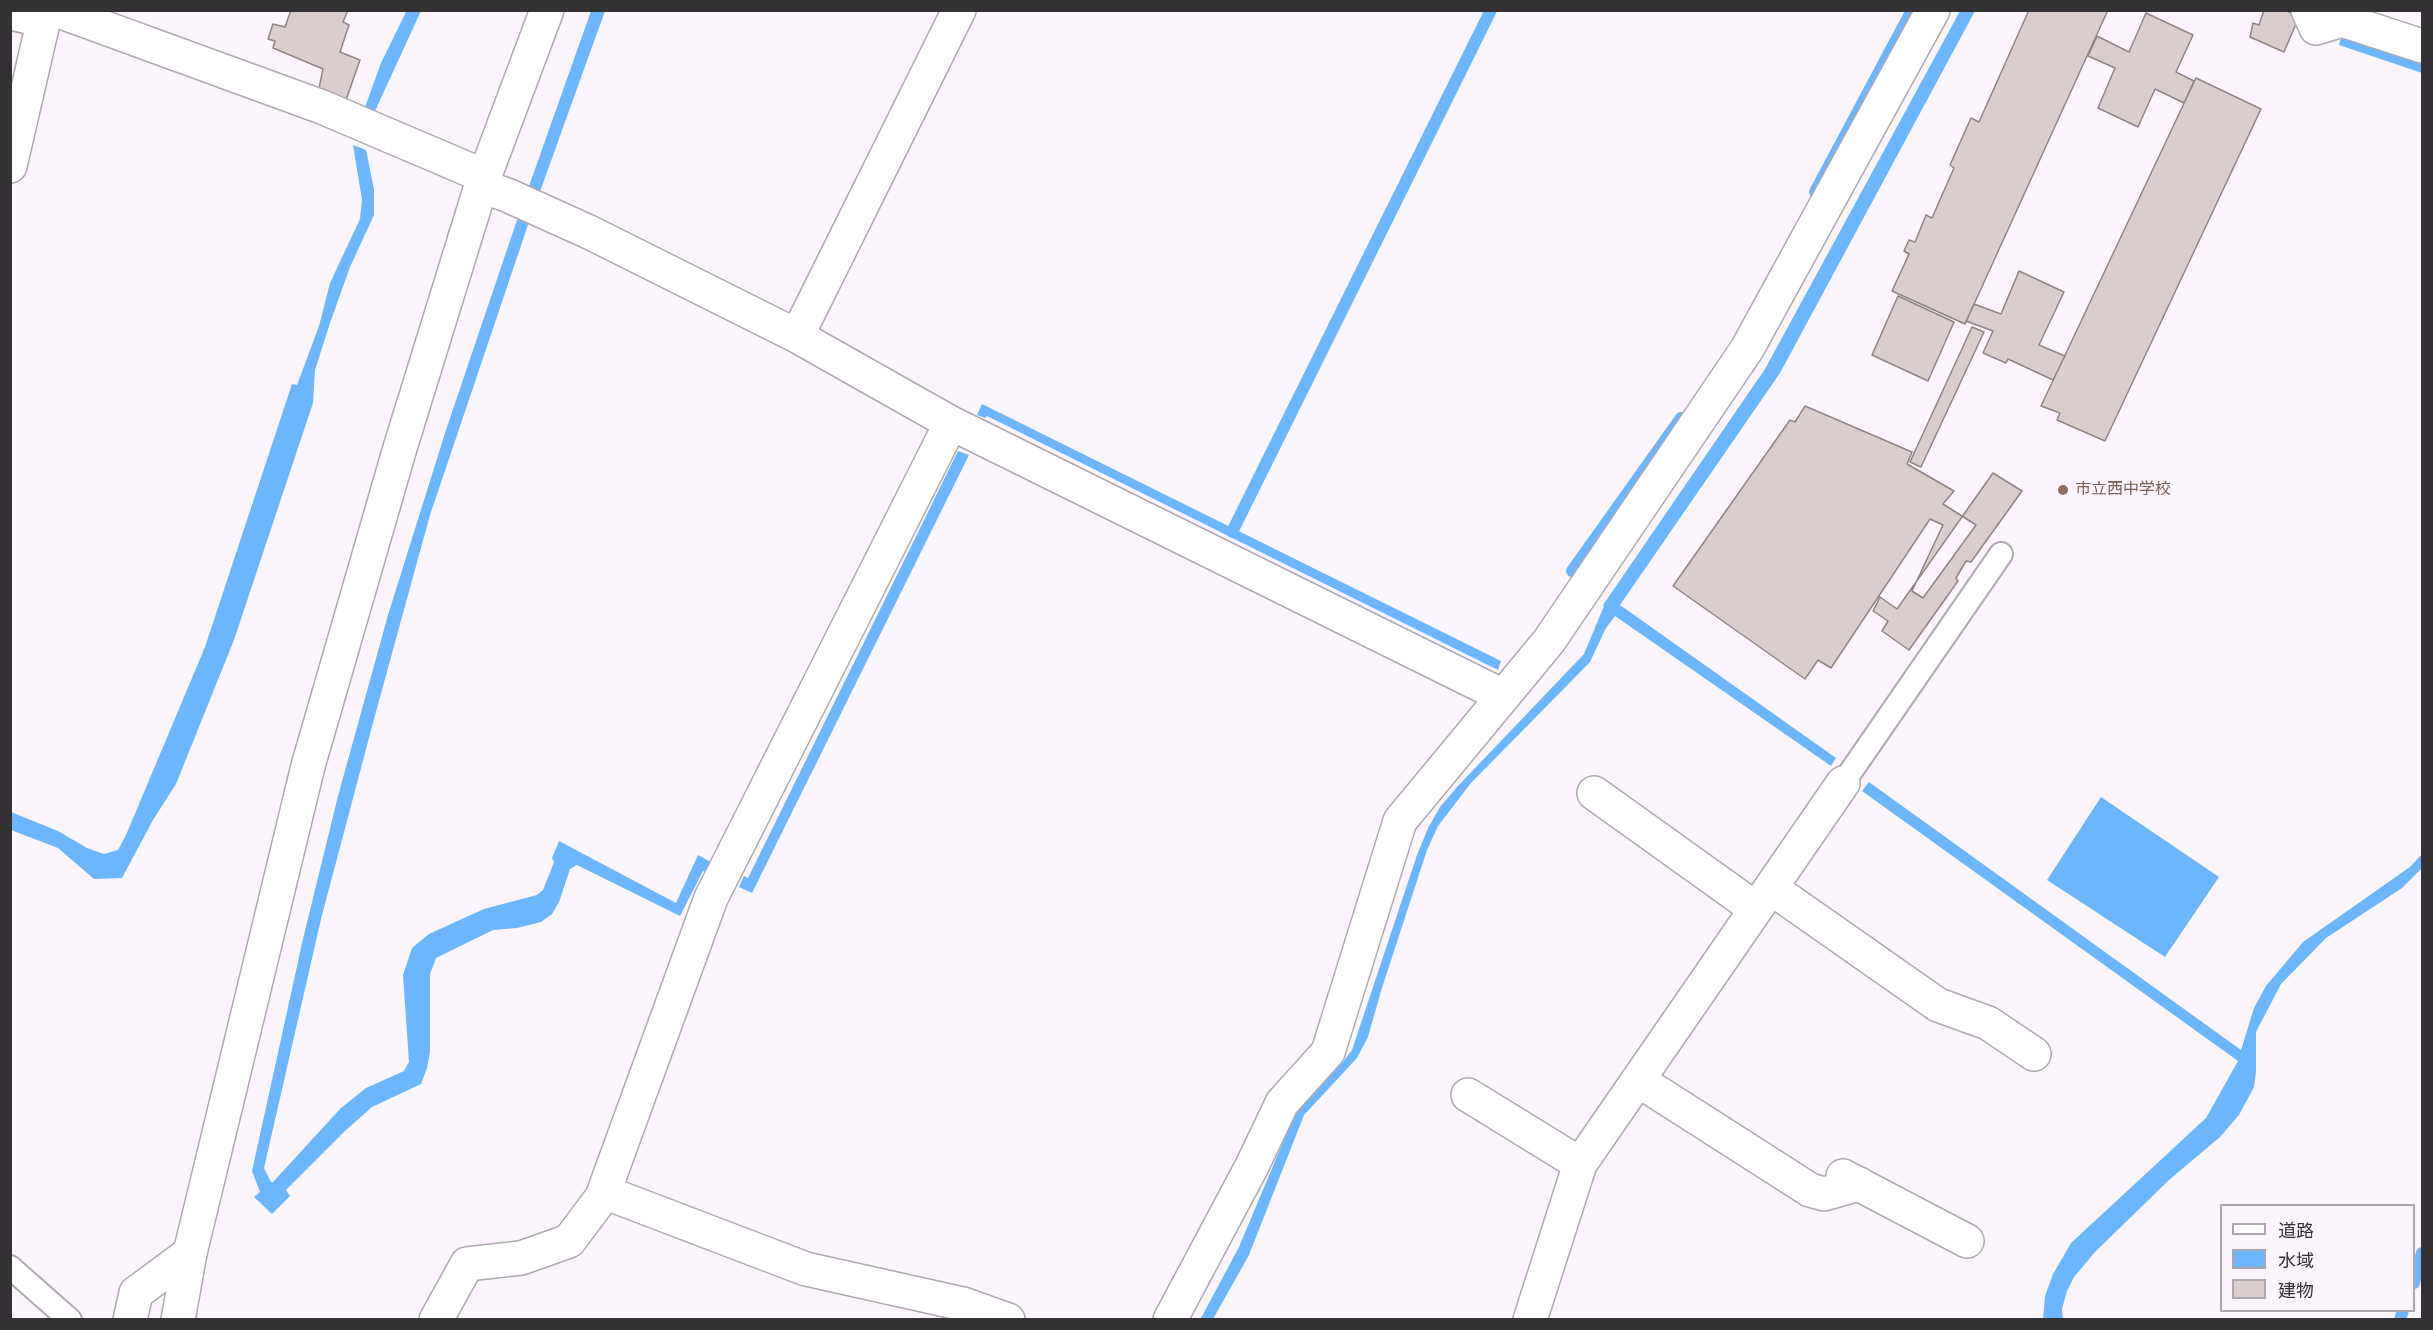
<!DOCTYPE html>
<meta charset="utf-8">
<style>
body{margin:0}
#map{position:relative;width:2433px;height:1330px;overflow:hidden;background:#fcf5fd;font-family:"Times New Roman","Noto Sans JP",serif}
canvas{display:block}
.frame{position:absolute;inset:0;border:12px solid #343134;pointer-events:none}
.legend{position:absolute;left:2220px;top:1204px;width:195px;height:108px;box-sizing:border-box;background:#fcf5fd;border:2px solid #aca7ad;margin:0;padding:8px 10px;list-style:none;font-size:18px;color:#343134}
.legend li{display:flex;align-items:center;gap:12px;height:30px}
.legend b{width:30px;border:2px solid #aca7ad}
</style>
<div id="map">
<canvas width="2433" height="1330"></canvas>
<div class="frame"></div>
<ul class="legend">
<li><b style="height:8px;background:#fff"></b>道路</li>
<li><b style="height:16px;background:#6bb6ff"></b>水域</li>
<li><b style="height:16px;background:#d9cecd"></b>建物</li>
</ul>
</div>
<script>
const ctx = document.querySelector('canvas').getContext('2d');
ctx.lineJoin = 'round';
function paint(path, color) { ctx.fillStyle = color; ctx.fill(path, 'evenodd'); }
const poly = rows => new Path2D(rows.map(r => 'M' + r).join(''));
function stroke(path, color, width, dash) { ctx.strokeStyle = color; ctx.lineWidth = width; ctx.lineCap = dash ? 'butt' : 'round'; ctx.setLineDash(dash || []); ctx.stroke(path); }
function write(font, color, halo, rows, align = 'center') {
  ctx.font = font + ' "Times New Roman","Noto Sans JP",serif'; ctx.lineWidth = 6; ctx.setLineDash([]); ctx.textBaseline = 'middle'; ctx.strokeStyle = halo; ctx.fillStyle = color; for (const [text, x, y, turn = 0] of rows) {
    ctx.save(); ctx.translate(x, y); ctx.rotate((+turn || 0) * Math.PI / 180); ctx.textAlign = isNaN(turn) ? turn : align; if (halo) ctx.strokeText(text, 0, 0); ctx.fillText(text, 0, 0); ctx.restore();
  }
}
const water = poly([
 [407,10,421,11,375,111,365,107,381,63],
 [591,11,605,11,529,222,430,515,374,719,321,919,264,1168,271,1182,273,1182,341,1108,366,1088,404,1071,409,1062,403,975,412,948,429,934,484,909,537,895,543,890,554,862,552,858,559,841,676,903,698,855,711,862,707,872,703,871,680,916,577,865,570,869,559,902,552,914,541,922,517,928,493,930,436,958,430,974,430,1052,427,1068,421,1084,372,1107,346,1130,286,1190,290,1196,272,1214,254,1197,260,1192,252,1171,303,939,338,796,388,615,446,430,517,220],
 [1960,11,1975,11,1780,373,1620,605,1836,758,1831,766,1615,616,1606,628,1590,662,1471,783,1438,826,1427,850,1381,991,1368,1037,1357,1058,1304,1115,1249,1255,1213,1319,1200,1320,1239,1247,1291,1123,1302,1103,1342,1063,1352,1050,1417,855,1428,828,1440,807,1457,787,1584,654,1604,606,1603,605,1765,369],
 [2342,34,2422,63,2422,73,2339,45],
 [353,145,366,150,374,189,374,215,350,267,330,323,315,370,313,403,234,640,176,784,153,820,122,878,94,879,58,848,11,830,11,812,58,831,87,848,104,854,118,850,126,835,205,647,292,384,297,385,319,326,330,283,360,219,362,200],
 [982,404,1501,661,1498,670,987,416,985,418,977,415],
 [958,451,969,455,752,893,739,887,744,876,748,878],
 [1869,782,2241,1050,2254,1008,2266,986,2303,942,2410,867,2422,854,2422,868,2402,888,2326,938,2281,984,2256,1032,2256,1072,2254,1087,2239,1115,2220,1137,2169,1180,2095,1252,2074,1277,2067,1291,2062,1309,2063,1319,2043,1319,2045,1296,2053,1274,2071,1243,2206,1118,2238,1061,1862,791],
 [2101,797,2219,877,2165,957,2047,880]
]);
const stream = poly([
 [1815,192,1912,10],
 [1232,532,1491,10],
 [1572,571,1681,418],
 [2414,1283,2422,1253],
 [2400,1320,2403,1310]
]);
const building = poly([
 [291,10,348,10,343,22,349,25,340,52,360,60,346,100,319,88,323,69,273,48,275,41,268,39,273,24,285,27,291,10],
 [2029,10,2108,10,1965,324,1892,291,1909,254,1904,251,1909,240,1915,242,1926,215,1932,218,1954,168,1950,165,1971,118,1979,122,2029,10],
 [2264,10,2285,10,2299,17,2284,52,2250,37,2253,23,2259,25,2264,10],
 [2146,13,2193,35,2176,72,2194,81,2184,103,2155,89,2138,127,2098,108,2115,68,2088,56,2097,36,2129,52,2146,13],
 [2196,78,2261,109,2105,441,2057,420,2060,413,2041,406,2196,78],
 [2019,271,2064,292,2039,345,2065,356,2053,380,2008,359,2006,363,1983,353,1993,331,1966,321,1974,304,2001,314,2019,271],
 [1898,296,1954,322,1928,381,1872,355,1898,296],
 [1972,327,1984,332,1921,467,1910,462,1972,327],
 [1805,406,1912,452,1907,464,1954,491,1943,504,1976,525,1923,598,1912,591,1943,525,1930,519,1831,668,1818,660,1805,679,1673,586,1790,420,1795,422,1805,406],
 [1993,473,2022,491,1971,562,1966,561,1956,578,1958,581,1909,650,1882,631,1888,621,1873,611,1880,597,1897,609,1993,473]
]);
const service = poly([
 [10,18,42,26],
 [1843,783,2001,554],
 [10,1267,70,1320]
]);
const minor = poly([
 [56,10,322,107,484,176],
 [2308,10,2316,28,2342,20,2422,46],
 [481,186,507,195,589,232,797,336,951,423,1503,696],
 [797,336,959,10],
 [1594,793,1756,909],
 [1771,888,1938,1005,1988,1023,2034,1054],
 [1638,1080,1810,1190,1824,1194,1859,1184],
 [1468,1095,1580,1164],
 [1843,1176,1967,1241],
 [604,1192,806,1269,963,1304,1008,1320],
 [130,1320,136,1293,190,1253],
 [436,1320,467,1264,521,1258,569,1241,602,1197,711,898,951,423],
 [1170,1320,1252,1166,1282,1103,1328,1052,1400,821,1549,641,1747,349,1933,10],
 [1530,1320,1580,1164,1843,783]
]);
const tertiary = poly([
 [178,1320,190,1253,308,766,400,448,481,186,547,10]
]);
const primary = poly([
 [10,166,46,10]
]);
const markers = [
 [2063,490,6,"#8d6e63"]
];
const educationNames = [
 ["市立西中学校",2075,490]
];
paint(water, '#6bb6ff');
stroke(stream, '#6bb6ff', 12);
paint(building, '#d9cecd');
stroke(building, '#8e8483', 1.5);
stroke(service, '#aea8af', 26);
stroke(minor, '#aea8af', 36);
stroke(tertiary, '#aea8af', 36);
stroke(primary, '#aea8af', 36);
stroke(service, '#fff', 22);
stroke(minor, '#fff', 33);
stroke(tertiary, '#fff', 33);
stroke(primary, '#fff', 33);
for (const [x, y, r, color] of markers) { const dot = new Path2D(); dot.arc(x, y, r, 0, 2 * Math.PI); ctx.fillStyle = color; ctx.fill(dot); stroke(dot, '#fcf5fd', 2); }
write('16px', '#785e54', '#fcf5fd', educationNames, 'left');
</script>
